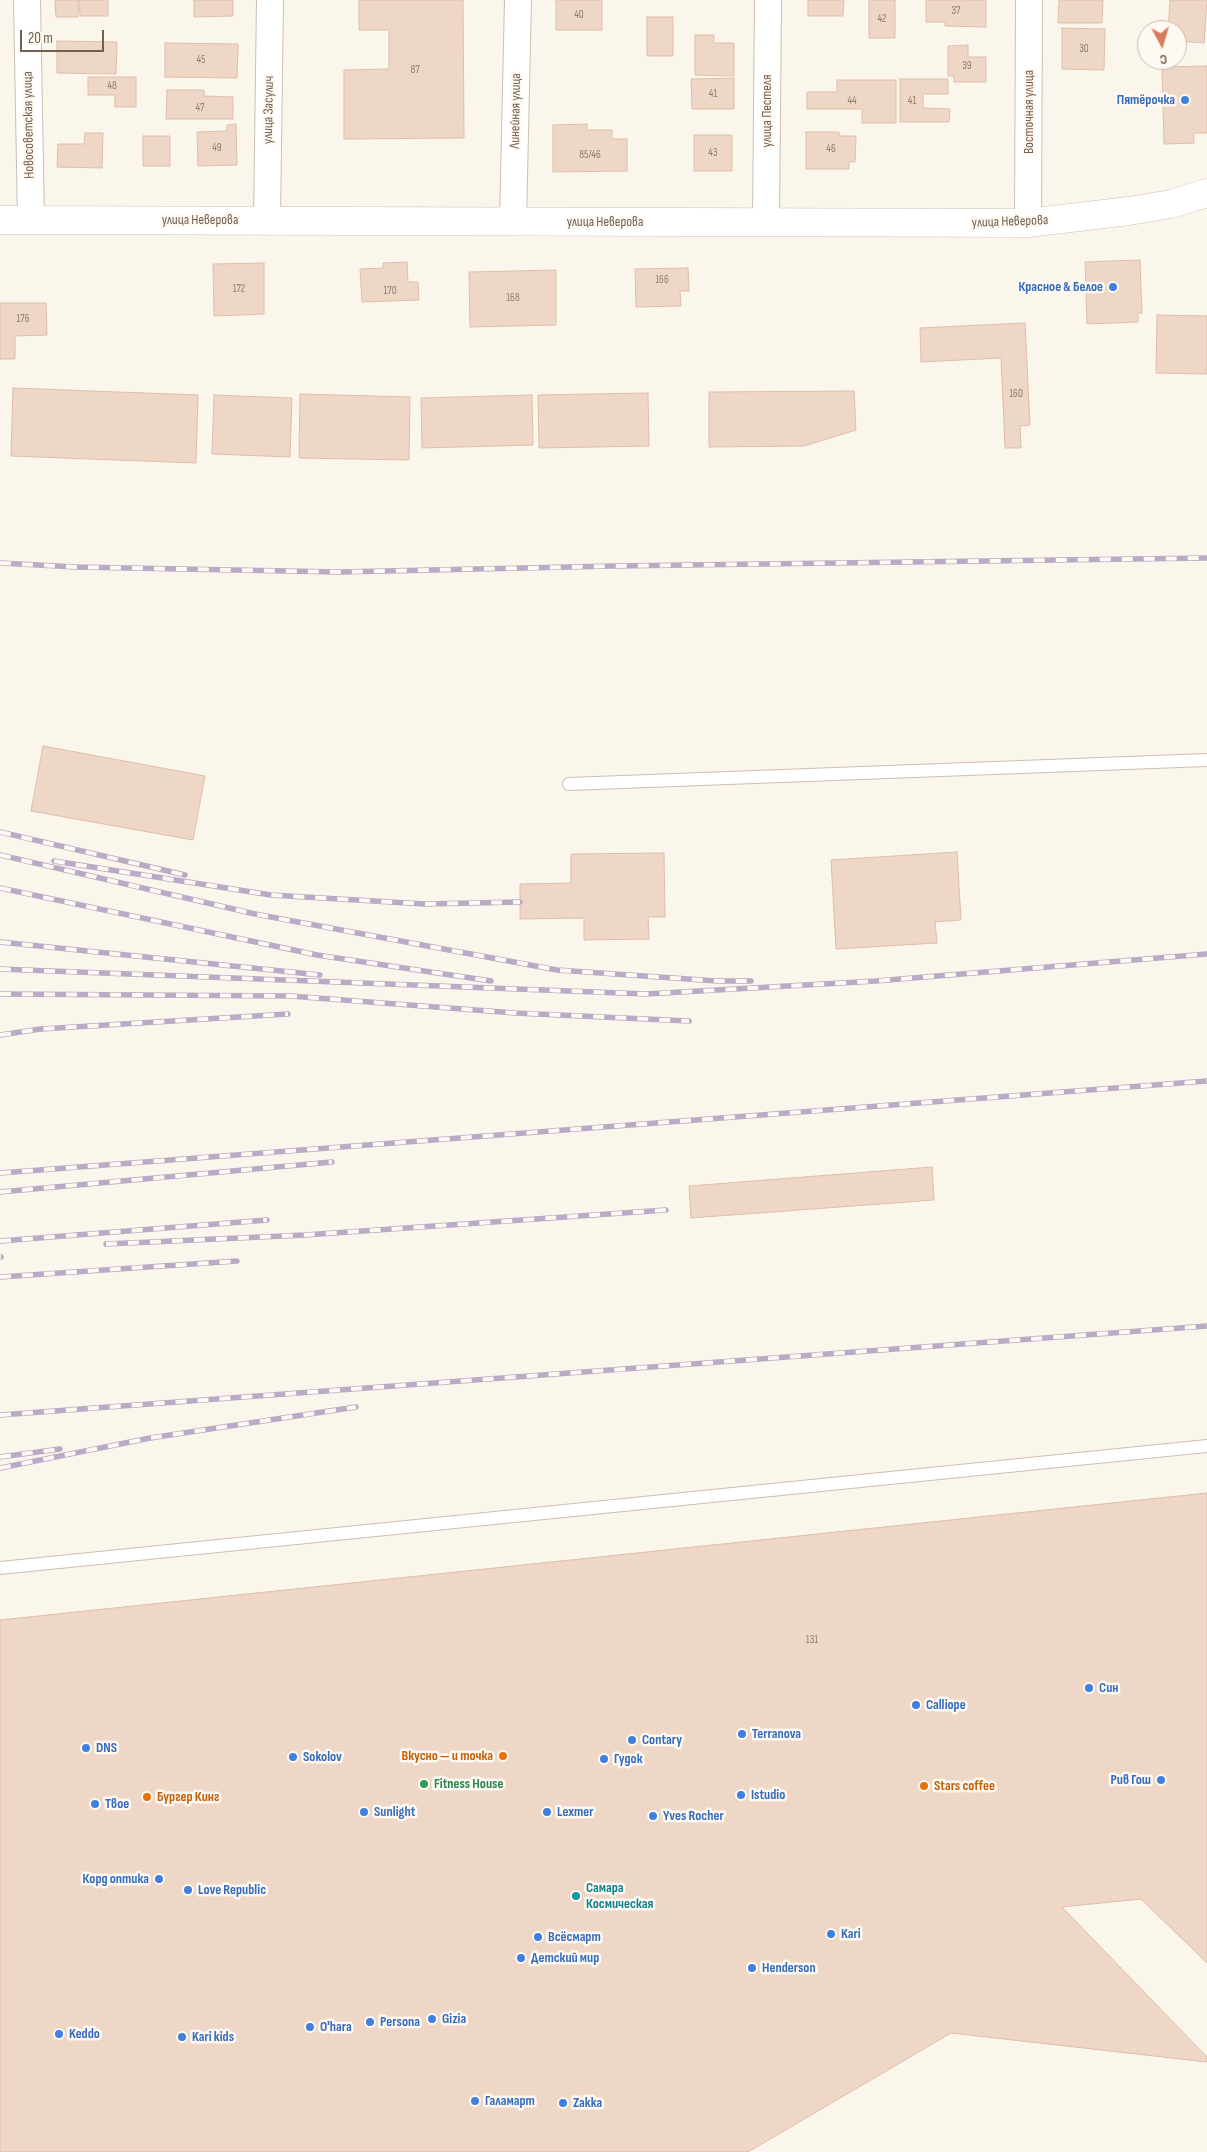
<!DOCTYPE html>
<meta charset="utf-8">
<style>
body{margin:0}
#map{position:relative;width:1207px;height:2152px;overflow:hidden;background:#fbf6ec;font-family:"Sofia Sans Condensed",sans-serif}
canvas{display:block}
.north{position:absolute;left:1137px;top:20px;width:50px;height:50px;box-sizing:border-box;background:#fef9f2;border:1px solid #c7bbb1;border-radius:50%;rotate:174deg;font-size:14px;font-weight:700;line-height:20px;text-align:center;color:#755e50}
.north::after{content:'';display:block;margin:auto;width:18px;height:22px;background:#d87c5e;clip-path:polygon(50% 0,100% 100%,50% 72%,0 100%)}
.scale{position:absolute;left:20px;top:30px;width:84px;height:22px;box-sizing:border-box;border:2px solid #755e50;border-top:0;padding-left:6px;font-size:15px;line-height:18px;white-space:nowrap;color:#755e50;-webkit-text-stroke:4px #fef9f2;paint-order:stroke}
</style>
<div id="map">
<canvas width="1207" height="2152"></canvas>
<div class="north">С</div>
<div class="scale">20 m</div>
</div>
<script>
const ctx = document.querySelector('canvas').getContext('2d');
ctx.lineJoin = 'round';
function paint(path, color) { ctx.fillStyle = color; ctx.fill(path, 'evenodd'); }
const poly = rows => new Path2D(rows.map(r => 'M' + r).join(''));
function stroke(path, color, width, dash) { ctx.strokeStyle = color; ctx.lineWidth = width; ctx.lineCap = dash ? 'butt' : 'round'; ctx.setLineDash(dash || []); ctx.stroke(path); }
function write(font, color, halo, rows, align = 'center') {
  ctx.font = font + ' "Sofia Sans Condensed",sans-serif'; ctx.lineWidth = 5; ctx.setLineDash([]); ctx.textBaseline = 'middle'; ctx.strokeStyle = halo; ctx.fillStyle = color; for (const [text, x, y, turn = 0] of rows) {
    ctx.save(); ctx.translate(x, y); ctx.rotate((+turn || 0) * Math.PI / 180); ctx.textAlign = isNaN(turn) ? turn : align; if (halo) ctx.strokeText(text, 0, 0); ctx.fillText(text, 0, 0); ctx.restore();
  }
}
const building = poly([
 [55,0,78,0,78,17,56,17,55,0],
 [79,0,108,0,108,16,80,16,79,0],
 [194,0,233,0,233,16,194,17,194,0],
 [359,0,463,0,464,138,344,139,344,70,389,69,389,30,359,30,359,0],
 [556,0,602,0,602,30,556,30,556,0],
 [808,0,844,0,843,16,808,16,808,0],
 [869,0,895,0,895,38,869,38,869,0],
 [926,0,986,0,986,27,945,26,945,22,926,22,926,0],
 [1059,0,1103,0,1102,23,1058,23,1059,0],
 [1170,0,1207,0,1204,43,1177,41,1177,30,1168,30,1170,0],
 [647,17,673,17,673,56,647,56,647,17],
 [1062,28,1105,29,1104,70,1062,69,1062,28],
 [695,35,714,35,714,43,734,43,734,76,695,75,695,35],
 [57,41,117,42,116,74,57,73,57,41],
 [165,43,238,44,237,78,165,77,165,43],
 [968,45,968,57,986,57,986,82,954,82,954,76,948,76,948,46,968,45],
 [1207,66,1207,133,1194,133,1194,143,1164,144,1162,67,1207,66],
 [88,77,136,77,136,107,115,107,115,95,88,95,88,77],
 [734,78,734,109,692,109,691,79,734,78],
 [900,79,948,79,948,94,923,94,923,108,950,109,949,122,900,122,900,79],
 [837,80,896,80,896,123,862,123,862,109,807,109,807,92,837,92,837,80],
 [167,90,204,90,204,96,233,97,233,119,166,119,167,90],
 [236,124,237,165,198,166,197,132,227,131,227,125,236,124],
 [587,124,587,130,612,130,612,139,627,139,627,171,553,172,553,125,587,124],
 [806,132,839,132,840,136,856,136,855,162,849,162,849,169,806,169,806,132],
 [85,133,103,133,102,168,57,167,58,144,84,144,85,133],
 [694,135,732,135,732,171,694,171,694,135],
 [143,136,170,136,170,166,143,166,143,136],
 [1140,260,1142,313,1138,313,1138,322,1087,324,1085,262,1140,260],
 [407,262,408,282,418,282,419,300,362,302,360,269,383,268,383,263,407,262],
 [264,263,264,314,214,316,213,264,264,263],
 [688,268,689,291,680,291,681,306,636,307,635,269,688,268],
 [556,270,556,325,470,327,469,272,556,270],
 [0,303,46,303,47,335,15,336,15,359,0,359,0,303],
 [1157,315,1207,316,1207,374,1156,373,1157,315],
 [1025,323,1030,425,1020,426,1021,448,1005,448,1001,358,921,362,920,328,1025,323],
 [13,388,198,395,196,463,11,456,13,388],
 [854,391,856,430,804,446,709,447,709,392,854,391],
 [648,393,649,446,539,448,538,395,648,393],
 [300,394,410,397,409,460,299,458,300,394],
 [214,395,292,398,290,457,212,454,214,395],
 [532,395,533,445,422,448,421,398,532,395],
 [43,746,205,776,193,840,31,811,43,746],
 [957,852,961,920,935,922,937,943,836,949,831,860,957,852],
 [664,853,665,917,648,917,649,939,584,940,584,918,520,919,520,884,571,883,571,854,664,853],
 [932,1167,934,1200,691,1218,689,1186,932,1167],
 [1207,1493,1207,1963,1141,1899,1062,1907,1207,2057,1207,2062,951,2033,748,2152,0,2152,0,1620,1207,1493]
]);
const lane = poly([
 [569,784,1207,760],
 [0,1568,1207,1446]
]);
const street = poly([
 [27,0,31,220],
 [267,220,270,0],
 [766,221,768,0],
 [513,222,518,0],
 [1028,223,1029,0]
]);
const secondary = poly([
 [0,220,1028,223,1129,211,1171,204,1207,193]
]);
const rail = poly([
 [0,563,76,567,340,572,614,566,1207,558],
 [0,832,185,875],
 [0,855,255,914,557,970,717,981,751,981],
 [54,861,271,895,425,904,520,902],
 [0,888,317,955,491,981],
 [0,942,320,975],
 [0,969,646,994,876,981,1207,954],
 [0,994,290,996,515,1013,689,1021],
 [0,1035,41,1029,288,1014],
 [0,1173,1207,1081],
 [0,1192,332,1162],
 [0,1241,267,1220],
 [106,1244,305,1235,666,1210],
 [0,1257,1,1257],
 [0,1277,237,1261],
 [0,1415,1207,1326],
 [0,1457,60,1449],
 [0,1468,150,1438,356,1407]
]);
const markers = [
 [1185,100,5,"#3f7fe0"],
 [1113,287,5,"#3f7fe0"],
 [1089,1688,5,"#3f7fe0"],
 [916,1705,5,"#3f7fe0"],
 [742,1734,5,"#3f7fe0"],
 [632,1740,5,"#3f7fe0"],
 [86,1748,5,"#3f7fe0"],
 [503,1756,5,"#e8710a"],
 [293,1757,5,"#3f7fe0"],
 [604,1759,5,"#3f7fe0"],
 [1161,1780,5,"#3f7fe0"],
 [424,1784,5,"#2e9e5b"],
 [924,1786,5,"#e8710a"],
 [741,1795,5,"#3f7fe0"],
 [147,1797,5,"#e8710a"],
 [95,1804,5,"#3f7fe0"],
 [364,1812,5,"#3f7fe0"],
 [547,1812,5,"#3f7fe0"],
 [653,1816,5,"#3f7fe0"],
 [159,1879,5,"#3f7fe0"],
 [188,1890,5,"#3f7fe0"],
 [576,1896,5,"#0f9aa8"],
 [831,1934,5,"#3f7fe0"],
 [538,1937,5,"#3f7fe0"],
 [521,1958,5,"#3f7fe0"],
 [752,1968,5,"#3f7fe0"],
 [432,2019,5,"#3f7fe0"],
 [370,2022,5,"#3f7fe0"],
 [310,2027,5,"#3f7fe0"],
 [59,2034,5,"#3f7fe0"],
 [182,2037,5,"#3f7fe0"],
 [475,2101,5,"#3f7fe0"],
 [563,2103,5,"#3f7fe0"]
];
const numberNames = [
 ["37",956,11],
 ["40",579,15],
 ["42",882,19],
 ["30",1084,49],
 ["45",201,60],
 ["39",967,66],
 ["87",415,70],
 ["48",112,86],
 ["41",713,94],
 ["44",852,101],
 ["41",912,101],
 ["47",200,108],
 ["49",217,148],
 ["46",831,149],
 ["43",713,153],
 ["85/46",590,155],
 ["166",662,280],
 ["172",239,289],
 ["170",390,291],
 ["168",513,298],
 ["176",23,319],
 ["160",1016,394],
 ["131",812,1640]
];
const shopNames = [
 ["Пятёрочка",1175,100,"right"],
 ["Красное & Белое",1103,287,"right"],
 ["Син",1099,1688],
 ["Calliope",926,1705],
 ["Terranova",752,1734],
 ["Contary",642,1740],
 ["DNS",96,1748],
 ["Sokolov",303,1757],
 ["Гудок",614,1759],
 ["Рив Гош",1151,1780,"right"],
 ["Istudio",751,1795],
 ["Твое",105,1804],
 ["Sunlight",374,1812],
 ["Lexmer",557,1812],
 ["Yves Rocher",663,1816],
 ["Корд оптика",149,1879,"right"],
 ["Love Republic",198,1890],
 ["Kari",841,1934],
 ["Всёсмарт",548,1937],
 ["Детский мир",531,1958],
 ["Henderson",762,1968],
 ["Gizia",442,2019],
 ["Persona",380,2022],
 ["O'hara",320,2027],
 ["Keddo",69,2034],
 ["Kari kids",192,2037],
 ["Галамарт",485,2101],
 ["Zakka",573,2103]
];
const streetNames = [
 ["улица Засулич",269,110,-89],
 ["Линейная улица",516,111,-89],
 ["улица Пестеля",767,111,-90],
 ["Восточная улица",1029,112,-90],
 ["Новосоветская улица",29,125,-91],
 ["улица Неверова",200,220],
 ["улица Неверова",605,222],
 ["улица Неверова",1010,222,-2]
];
const foodNames = [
 ["Вкусно — и точка",493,1756,"right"],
 ["Stars coffee",934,1786],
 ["Бургер Кинг",157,1797]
];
const leisureNames = [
 ["Fitness House",434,1784]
];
const cultureNames = [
 ["Самара",586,1888],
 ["Космическая",586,1904]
];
paint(building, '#eed7c6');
stroke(building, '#dfbea8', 1);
stroke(lane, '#cdbeb2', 14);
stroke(street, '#cdbeb2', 28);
stroke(secondary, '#cfbfb0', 29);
stroke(lane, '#fff', 12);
stroke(street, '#fff', 26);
stroke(secondary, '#fff', 28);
stroke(rail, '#b9aac5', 5.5);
stroke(rail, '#fef9f2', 4, [11]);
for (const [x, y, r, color] of markers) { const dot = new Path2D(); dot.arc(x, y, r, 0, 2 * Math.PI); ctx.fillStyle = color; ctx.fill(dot); stroke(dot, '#fef9f2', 2); }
write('11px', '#937c6e', null, numberNames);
write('bold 14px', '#366cbe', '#fef9f2', shopNames, 'left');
write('14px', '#755e50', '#fef9f2', streetNames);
write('bold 14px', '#c56008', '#fef9f2', foodNames, 'left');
write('bold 14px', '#27864d', '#fef9f2', leisureNames, 'left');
write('bold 14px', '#0d838f', '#fef9f2', cultureNames, 'left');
</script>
